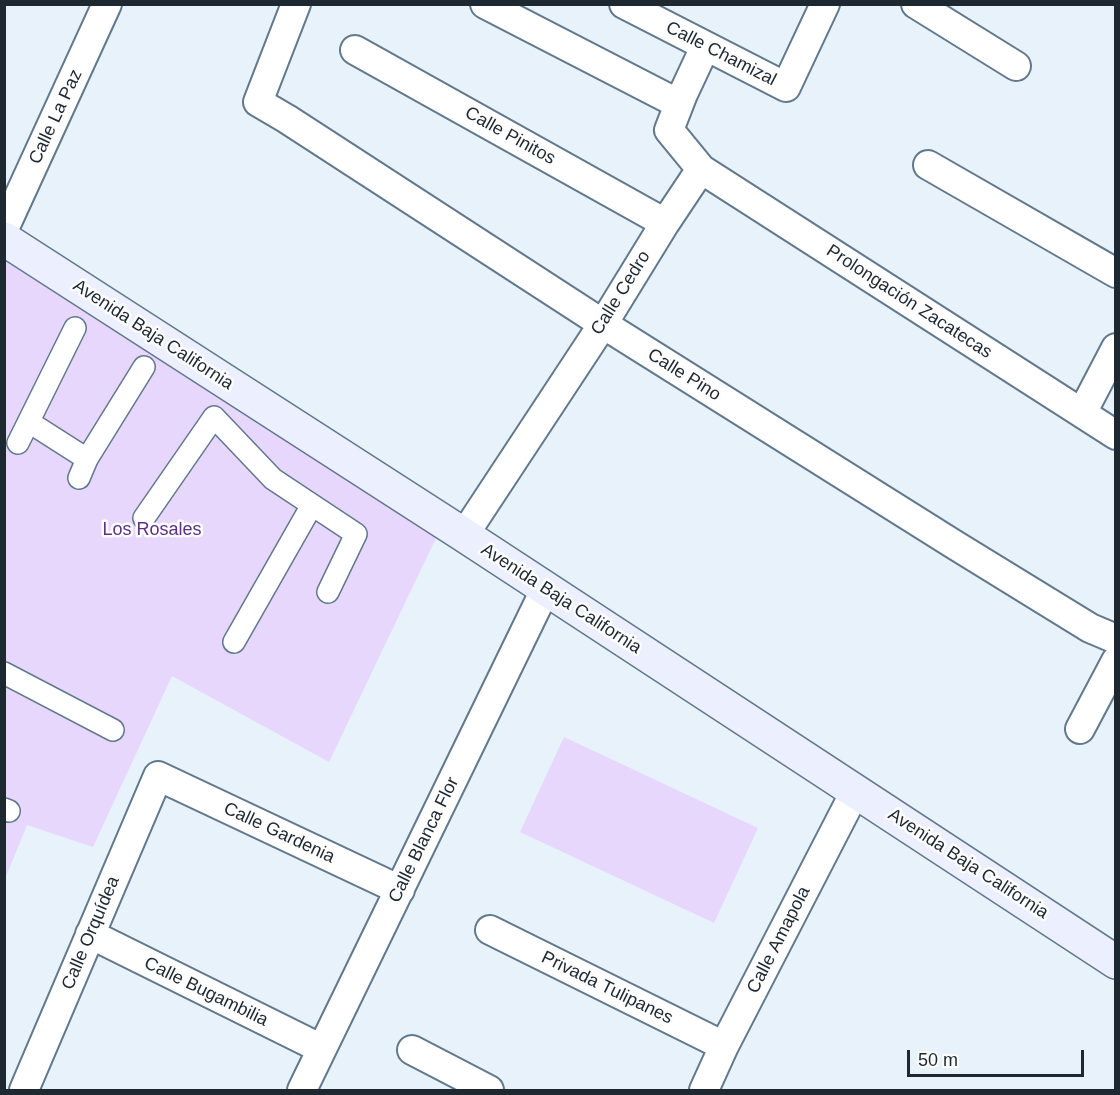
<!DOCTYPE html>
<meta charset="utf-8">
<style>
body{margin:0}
#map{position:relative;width:1120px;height:1095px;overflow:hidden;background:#e7f2fb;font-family:Helvetica,sans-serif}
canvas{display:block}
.frame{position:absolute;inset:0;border:6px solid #1e2831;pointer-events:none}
.scale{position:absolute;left:907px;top:1050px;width:177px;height:27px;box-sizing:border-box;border:3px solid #1e2831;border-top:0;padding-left:8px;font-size:18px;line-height:21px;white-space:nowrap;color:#1e2831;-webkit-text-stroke:4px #fdfdfd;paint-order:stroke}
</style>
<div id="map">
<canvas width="1120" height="1095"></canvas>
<div class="frame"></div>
<div class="scale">50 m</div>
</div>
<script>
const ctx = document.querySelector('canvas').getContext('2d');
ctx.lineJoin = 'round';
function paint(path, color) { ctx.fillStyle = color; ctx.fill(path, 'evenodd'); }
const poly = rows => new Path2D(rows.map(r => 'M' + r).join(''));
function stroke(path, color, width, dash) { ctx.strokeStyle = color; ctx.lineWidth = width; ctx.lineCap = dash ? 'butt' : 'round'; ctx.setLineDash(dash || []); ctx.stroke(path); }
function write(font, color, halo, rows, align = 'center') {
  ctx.font = font + ' Helvetica,sans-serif'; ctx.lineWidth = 5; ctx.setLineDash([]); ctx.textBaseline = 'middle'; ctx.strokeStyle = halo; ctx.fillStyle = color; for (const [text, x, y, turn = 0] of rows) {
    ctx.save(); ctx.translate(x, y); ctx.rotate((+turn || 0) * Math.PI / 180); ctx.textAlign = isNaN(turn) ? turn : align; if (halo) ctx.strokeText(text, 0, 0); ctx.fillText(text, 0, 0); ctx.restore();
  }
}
const green = poly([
 [5,261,437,536,329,762,172,676,93,847,27,825,5,879],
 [564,737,758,828,714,923,520,832]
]);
const pedestrian = poly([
 [29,422,87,459],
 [18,443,75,328],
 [79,478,87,459,144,367],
 [144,518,214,417,273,479,356,534,328,592],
 [234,642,312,505],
 [4,673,113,730],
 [4,809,9,811]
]);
const minor = poly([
 [296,4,258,102,287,119,603,324,955,545,1090,628,1116,639],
 [485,4,679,104],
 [624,4,786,87,825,4],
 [916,4,1016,66],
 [705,47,683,94,669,130,701,169,1116,435],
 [355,50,665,223],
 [928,165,1116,273],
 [4,229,107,4],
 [1082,413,1116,348],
 [464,535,603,324,665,223,701,169],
 [1080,729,1116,661],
 [490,930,724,1046],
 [90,934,322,1049],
 [412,1050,489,1090],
 [24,1090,158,776,400,890],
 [302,1090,545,590],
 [704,1090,724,1046,856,790]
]);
const secondary = poly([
 [4,239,464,535,1116,962]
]);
const streetNames = [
 ["Calle Chamizal",721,54,27],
 ["Calle La Paz",56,117,-65],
 ["Calle Pinitos",510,136,29],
 ["Calle Cedro",621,293,-58],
 ["Prolongación Zacatecas",909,302,33],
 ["Avenida Baja California",153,335,33],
 ["Calle Pino",684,375,32],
 ["Avenida Baja California",561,599,33],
 ["Calle Gardenia",279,833,25],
 ["Calle Blanca Flor",424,840,-64],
 ["Avenida Baja California",968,864,33],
 ["Calle Orquídea",91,933,-67],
 ["Calle Amapola",779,940,-63],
 ["Privada Tulipanes",607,988,26],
 ["Calle Bugambilia",206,992,26]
];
const parkNames = [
 ["Los Rosales",152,530]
];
paint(green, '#e8d7fc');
stroke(pedestrian, '#61788d', 24);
stroke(minor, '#61788d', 32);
stroke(secondary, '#61788d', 36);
stroke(pedestrian, '#fff', 21);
stroke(minor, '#fff', 28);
stroke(secondary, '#eceffd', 33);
write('18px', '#1e2831', '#fdfdfd', streetNames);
write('18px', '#5e3185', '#fdfdfd', parkNames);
</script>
